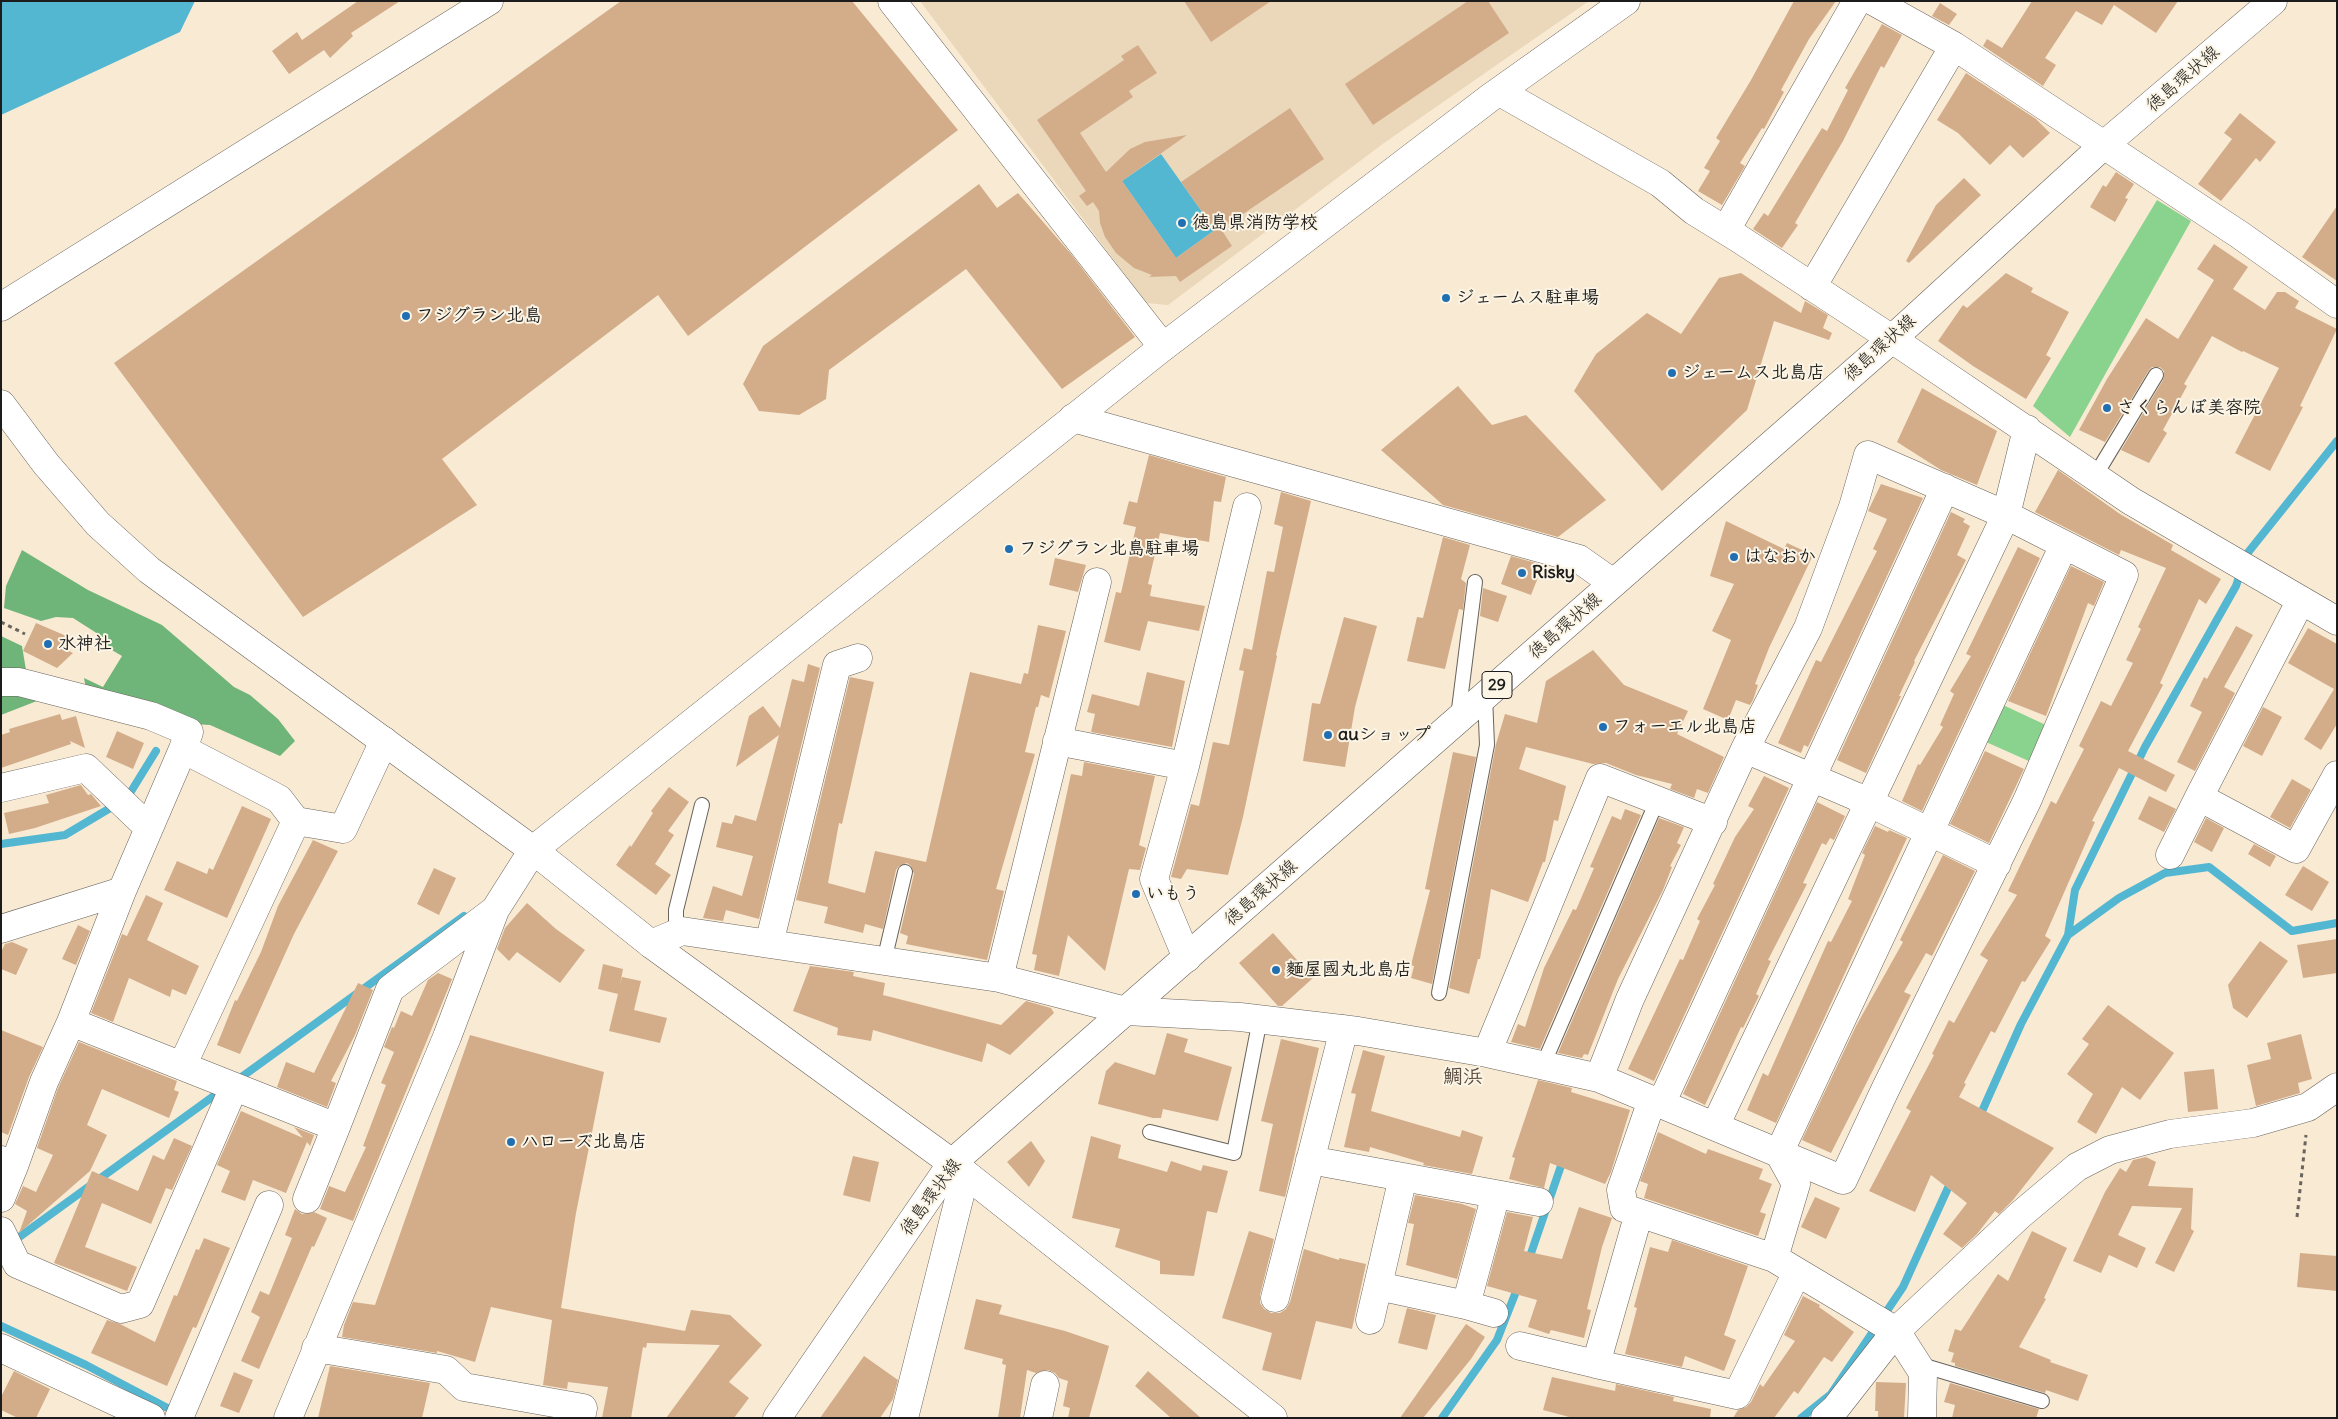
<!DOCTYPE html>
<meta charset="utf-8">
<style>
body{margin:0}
#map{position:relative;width:2338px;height:1419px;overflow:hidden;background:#f9ead4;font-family:Delius,sans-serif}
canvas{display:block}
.frame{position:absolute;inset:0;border:2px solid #1c1c1c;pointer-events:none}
</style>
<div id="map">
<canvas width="2338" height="1419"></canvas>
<div class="frame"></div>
</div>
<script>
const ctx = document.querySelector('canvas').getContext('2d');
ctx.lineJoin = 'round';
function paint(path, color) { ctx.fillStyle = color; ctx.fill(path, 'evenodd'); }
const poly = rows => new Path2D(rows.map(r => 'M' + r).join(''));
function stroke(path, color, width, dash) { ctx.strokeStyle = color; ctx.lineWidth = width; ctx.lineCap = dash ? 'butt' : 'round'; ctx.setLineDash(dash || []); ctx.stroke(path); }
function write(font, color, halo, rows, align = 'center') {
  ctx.font = font + ' Delius,"Klee One",sans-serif'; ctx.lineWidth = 4; ctx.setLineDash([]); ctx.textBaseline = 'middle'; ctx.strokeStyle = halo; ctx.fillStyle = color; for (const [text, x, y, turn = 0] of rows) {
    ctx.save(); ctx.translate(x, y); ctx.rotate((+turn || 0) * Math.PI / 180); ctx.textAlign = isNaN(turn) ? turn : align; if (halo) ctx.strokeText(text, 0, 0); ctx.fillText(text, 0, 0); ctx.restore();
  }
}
const built = poly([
 [920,1,1589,1,1384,143,1168,305,1146,303]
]);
const green = poly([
 [2157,200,2191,221,2070,437,2033,406],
 [2003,705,2048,726,2031,762,1986,742]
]);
const forest = poly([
 [22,550,88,590,162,625,234,687,250,695,278,719,295,741,280,756,210,725,192,724,86,689,84,678,103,687,122,656,105,646,109,641,73,618,56,617,41,621,4,608,6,586],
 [1,636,22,646,26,670,60,692,1,715]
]);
const water = poly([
 [1,1,195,1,180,32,1,115],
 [1161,154,1215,230,1176,258,1122,181]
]);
const stream = poly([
 [1,844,65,835,127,798,156,751],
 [2068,935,2075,890,2145,747,2236,586,2246,555,2337,441],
 [236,1081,464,916],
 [1979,1118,2021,1024,2068,935,2119,898,2165,873,2209,867,2292,931,2337,923],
 [11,1243,222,1090],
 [1528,1262,1564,1157],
 [1,1326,86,1365,175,1412],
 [1442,1418,1497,1340,1519,1284],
 [1801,1418,1831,1394,1903,1287,1952,1179]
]);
const building = poly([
 [358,1,400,1,351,33,353,36,330,58,324,50,289,74,272,51,297,32,302,40],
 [621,1,852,1,958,130,688,336,658,295,442,459,477,505,303,617,114,363],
 [1184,1,1271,1,1211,42],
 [1468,1,1488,1,1509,33,1373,125,1345,84],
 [1794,1,1836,1,1809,39,1781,90,1784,92,1764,129,1762,128,1740,163,1745,166,1722,205,1698,191,1710,171,1704,168,1720,141,1716,138,1751,80],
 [2032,1,2178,1,2156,33,2114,5,2102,25,2076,11,2045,58,2056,65,2043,86,1983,46,1987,39,2002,48],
 [1940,3,1957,14,1949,25,1932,16],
 [1882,24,1902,35,1884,68,1881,66,1843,141,1795,223,1798,225,1782,248,1753,229,1764,213,1768,216,1822,128,1827,131,1848,90,1845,88],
 [1138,45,1157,73,1129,91,1133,97,1080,133,1106,172,1130,149,1145,142,1187,135,1122,181,1176,258,1215,230,1181,182,1290,108,1324,159,1221,229,1232,246,1180,282,1176,276,1149,277,1152,275,1134,268,1116,253,1105,237,1100,223,1099,211,1093,202,1087,206,1079,196,1086,191,1037,120,1124,60,1121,56],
 [1966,73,2036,119,2050,133,2023,158,2010,145,1990,165,1958,133,1937,120],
 [2240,113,2276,142,2260,162,2256,158,2221,201,2198,184,2232,139,2224,133],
 [2116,172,2134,184,2125,198,2128,199,2115,222,2090,207,2103,185,2106,187],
 [1964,178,1981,195,1909,263,1906,261,1936,205],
 [979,184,997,208,1018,193,1071,254,1135,337,1062,389,966,269,829,370,826,399,799,415,759,411,743,384,763,346],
 [2337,206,2337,281,2302,257],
 [2214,244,2248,267,2233,289,2265,310,2277,292,2285,292,2299,301,2295,308,2337,329,2300,406,2303,407,2270,471,2235,453,2279,368,2243,351,2242,352,2212,336,2184,384,2187,386,2163,430,2167,433,2149,463,2121,450,2163,380,2164,371,2160,367,2152,367,2149,370,2105,442,2079,430,2107,379,2146,318,2178,339,2214,280,2197,269],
 [1741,273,1801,313,1805,301,1828,315,1823,328,1832,333,1829,340,1774,321,1747,410,1662,491,1574,391,1596,354,1647,313,1681,334,1719,278],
 [2006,273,2033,288,2031,292,2069,312,2046,355,2051,358,2026,399,1973,366,1938,341,1963,305,1967,308],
 [1458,386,1492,425,1526,415,1606,500,1558,537,1443,505,1381,450],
 [1922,388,1997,431,1977,485,1941,470,1897,442],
 [1149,455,1226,477,1221,502,1214,501,1209,542,1160,533,1148,584,1152,585,1150,596,1205,606,1199,631,1148,621,1140,651,1104,642,1116,592,1121,593,1136,527,1123,524,1129,501,1137,503],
 [2058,470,2120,514,2173,545,2171,550,2221,579,2206,604,2199,599,2160,683,2163,685,2128,751,2175,775,2166,792,2119,768,2092,821,2095,822,2045,936,2051,940,2025,982,2022,981,1995,1033,1991,1031,1964,1083,1966,1084,1959,1097,2054,1148,2013,1200,1999,1214,1995,1211,1977,1234,1962,1248,1943,1234,1967,1203,1931,1175,1915,1212,1869,1191,1911,1111,1906,1108,1934,1055,1932,1054,1949,1020,1954,1023,1988,960,1980,955,2017,895,2008,891,2051,801,2056,804,2084,749,2079,746,2101,701,2111,706,2133,663,2126,660,2141,629,2138,627,2166,568,2121,550,2119,555,2035,512],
 [1881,484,1923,498,1808,747,1804,745,1801,753,1778,743,1816,660,1821,662,1877,551,1873,549,1887,519,1868,511],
 [1281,492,1311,501,1276,655,1277,656,1243,817,1228,875,1187,869,1181,879,1171,877,1191,804,1199,806,1213,742,1229,745,1244,671,1239,670,1244,648,1252,650,1267,571,1274,572,1283,527,1274,524],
 [1951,512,1965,519,1963,522,1970,526,1957,555,1966,560,1914,661,1915,662,1899,696,1901,696,1866,773,1837,760],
 [1726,521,1784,549,1787,543,1813,555,1769,648,1755,684,1758,685,1753,700,1750,705,1736,700,1728,720,1703,709,1731,640,1712,631,1734,584,1710,576],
 [1443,537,1470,545,1461,579,1466,583,1463,610,1459,609,1445,669,1407,661,1417,617,1423,618],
 [2018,547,2040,558,1922,811,1902,801,1918,764,1920,765,1943,727,1940,725,1954,694,1950,691,1971,656,1966,654],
 [1511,556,1543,565,1531,595,1501,584],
 [1055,558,1086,565,1078,592,1049,585],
 [2071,566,2104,582,2094,606,2088,603,2046,716,2008,701],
 [1483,588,1507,596,1498,622,1480,616],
 [1344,617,1377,626,1355,707,1345,767,1303,761,1312,703,1320,704],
 [36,623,71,638,67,650,73,653,57,668,23,651],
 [1038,625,1066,631,1049,698,1041,695,1038,707,1036,707,1025,752,1035,754,996,889,1004,891,987,960,906,944,908,936,900,933,914,874,911,866,907,863,899,866,896,870,883,929,865,924,863,933,824,923,828,907,796,900,850,677,874,682,842,824,839,823,828,883,865,893,875,851,926,862,970,672,1021,684,1024,673,1028,674],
 [2236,626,2253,635,2224,687,2235,693,2195,771,2177,762,2202,712,2190,706,2204,677,2207,679],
 [2308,628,2337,644,2337,724,2321,750,2304,739,2334,689,2288,663],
 [1593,650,1624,685,1688,711,1677,734,1724,757,1708,793,1697,789,1694,798,1670,789,1672,784,1636,775,1606,763,1593,764,1526,747,1519,769,1566,786,1558,821,1554,820,1545,862,1543,862,1528,902,1491,889,1480,959,1478,959,1469,994,1449,988,1496,744,1505,714,1537,723,1546,681],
 [808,664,820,668,759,919,726,910,723,921,703,918,713,886,742,896,753,856,716,847,722,822,732,824,735,815,756,821,760,807,779,735,736,767,749,716,763,706,780,728,792,679,804,682],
 [1147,672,1185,681,1172,747,1091,732,1095,714,1087,712,1092,694,1139,706],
 [2263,707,2282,717,2262,756,2243,746],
 [60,714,62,720,76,716,85,748,70,741,71,744,1,768,1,735,10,732,9,729],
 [117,731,144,743,133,769,106,757],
 [1985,751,2024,769,1989,843,1950,824],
 [1453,752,1476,757,1432,984,1411,978,1414,966,1411,965,1430,890,1425,889],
 [1084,762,1155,776,1139,845,1146,848,1140,870,1129,869,1105,971,1068,935,1059,976,1034,970,1037,955,1032,954,1071,774,1082,776],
 [1764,776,1789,788,1654,1081,1628,1069,1680,959,1683,960,1700,921,1697,919,1715,885,1713,884,1735,837,1754,809,1748,806],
 [2292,779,2311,790,2290,828,2270,817],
 [81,785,88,795,91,794,101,806,35,828,9,834,4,813,49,803,46,795],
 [669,787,689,802,668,831,674,835,655,864,671,875,656,895,616,865,630,845,631,847,653,813,651,811],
 [2149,796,2176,809,2164,832,2138,819],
 [1817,802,1845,816,1834,840,1830,838,1826,845,1822,843,1803,883,1807,884,1768,960,1771,961,1756,994,1759,996,1743,1028,1741,1027,1705,1105,1683,1094],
 [242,806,271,819,227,918,164,890,177,861,207,874,209,868,213,870],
 [1625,809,1641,815,1540,1049,1511,1042,1518,1024,1525,1027,1544,968,1573,909,1576,910,1594,868,1590,867,1612,816,1621,820],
 [1659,818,1684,827,1677,843,1681,845,1670,866,1672,867,1663,890,1618,979,1588,1055,1584,1054,1582,1058,1558,1053],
 [2206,818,2224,828,2212,852,2194,842],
 [1875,826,1888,832,1889,830,1907,838,1776,1123,1747,1110,1763,1073,1768,1076,1828,941,1831,942,1852,901,1848,899,1865,855,1862,853],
 [313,840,338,851,294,934,240,1054,217,1045,235,1000,237,1001,261,952,278,906],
 [2254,844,2276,856,2270,867,2248,854],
 [1943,855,1975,871,1932,956,1926,953,1904,992,1911,995,1831,1153,1802,1140,1856,1026,1903,942,1900,940],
 [2303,866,2329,882,2312,911,2285,895],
 [434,868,456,878,439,915,417,904],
 [146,895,163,903,147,940,199,966,186,995,172,989,170,997,129,978,113,1022,91,1013,122,934,127,936],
 [527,903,556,929,585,950,560,983,517,952,509,961,497,949,505,928],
 [78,925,90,931,76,965,62,959],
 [1273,933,1313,978,1282,1006,1278,1006,1239,963],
 [2337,939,2337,973,2303,978,2297,945],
 [2260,941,2288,961,2247,1018,2233,1008,2228,985],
 [12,942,28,949,16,975,1,969,1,952,5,944],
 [603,964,623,969,620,985,622,977,641,981,634,1010,667,1018,660,1043,609,1031,618,994,598,989],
 [810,966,854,972,853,976,885,983,883,995,1001,1025,1026,1001,1051,1008,1054,1013,1010,1055,987,1043,982,1062,873,1030,871,1041,837,1035,838,1028,793,1011],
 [438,973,452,979,353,1221,320,1209,329,1186,345,1192,366,1147,363,1146,386,1085,381,1083,394,1052,384,1047,392,1027,394,1028,401,1011,412,1016,428,980],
 [358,983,373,990,355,1035,331,1081,336,1083,327,1107,277,1087,286,1062,314,1073],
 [2108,1005,2174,1053,2140,1100,2122,1087,2096,1134,2077,1122,2093,1094,2067,1074,2089,1044,2082,1039],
 [1,1030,43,1047,29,1077,8,1135,1,1132],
 [1167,1033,1188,1039,1184,1052,1232,1067,1218,1121,1163,1109,1161,1118,1153,1118,1098,1104,1106,1071,1115,1062,1155,1075],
 [2301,1034,2312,1079,2298,1083,2300,1093,2256,1106,2247,1065,2271,1059,2267,1043],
 [470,1035,604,1072,576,1213,561,1308,685,1331,691,1310,730,1315,762,1345,729,1382,749,1398,734,1418,666,1418,720,1345,647,1343,646,1348,643,1347,631,1418,602,1418,608,1387,568,1382,567,1389,543,1385,552,1320,491,1307,475,1362,437,1351,437,1353,342,1337,344,1325,353,1302,375,1305],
 [1281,1039,1319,1048,1285,1197,1259,1191,1273,1124,1261,1121],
 [79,1042,177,1081,174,1090,179,1092,169,1118,102,1089,87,1125,107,1135,90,1171,19,1233,27,1211,15,1204,23,1186,36,1192,53,1155,37,1148,58,1088],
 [1363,1050,1385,1056,1371,1111,1460,1137,1462,1130,1483,1137,1472,1174,1423,1165,1424,1163,1370,1147,1369,1152,1344,1147,1356,1094,1351,1093],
 [2214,1069,2218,1109,2188,1112,2184,1072],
 [1538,1080,1572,1088,1571,1092,1630,1110,1611,1172,1605,1184,1550,1163,1544,1188,1509,1179,1515,1158,1512,1157],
 [241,1111,303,1138,294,1127,314,1135,310,1146,307,1142,286,1193,253,1180,245,1201,221,1192,230,1171,217,1165],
 [1658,1132,1706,1154,1708,1149,1763,1169,1759,1179,1772,1184,1760,1212,1766,1214,1758,1236,1644,1198,1648,1184,1640,1181],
 [1091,1136,1121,1145,1118,1158,1167,1172,1171,1161,1201,1171,1203,1165,1228,1171,1217,1213,1207,1211,1194,1276,1160,1274,1160,1261,1115,1247,1120,1229,1072,1218],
 [174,1138,192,1146,172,1190,166,1188,151,1224,102,1203,85,1247,137,1267,127,1291,54,1263,92,1171,138,1191,153,1155,164,1160],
 [1031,1141,1045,1161,1029,1187,1007,1162],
 [853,1156,879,1162,870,1202,843,1195],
 [2146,1157,2156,1162,2148,1186,2193,1188,2191,1229,2194,1231,2174,1272,2155,1263,2182,1208,2132,1206,2118,1235,2146,1248,2137,1268,2109,1255,2101,1273,2073,1261,2105,1192,2120,1168,2126,1172,2133,1160],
 [1415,1195,1462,1204,1476,1209,1457,1279,1406,1265,1414,1224,1408,1223],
 [1815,1197,1840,1208,1826,1239,1801,1227],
 [1579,1207,1612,1218,1602,1247,1587,1309,1591,1310,1584,1338,1551,1330,1549,1334,1528,1327,1537,1300,1487,1286,1507,1212,1533,1217,1524,1251,1562,1259],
 [295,1209,302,1214,314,1212,327,1218,314,1247,312,1246,259,1369,241,1361,260,1317,251,1312,260,1291,269,1295,292,1238,285,1235],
 [1249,1231,1274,1239,1260,1295,1260,1303,1264,1309,1271,1313,1280,1313,1286,1309,1290,1302,1304,1249,1339,1260,1339,1258,1366,1264,1352,1329,1316,1321,1301,1380,1262,1370,1272,1333,1222,1318],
 [2032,1231,2067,1248,2044,1298,2046,1299,2019,1347,2051,1360,2050,1362,2088,1375,2078,1401,2046,1390,2045,1393,1955,1366,1955,1363,1951,1362,1954,1353,1948,1351,1955,1329,1961,1331,1998,1274,2008,1281],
 [204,1238,230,1248,196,1328,193,1327,167,1386,91,1353,107,1320,120,1324,155,1342,174,1295,177,1296,196,1249,199,1250],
 [1672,1240,1748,1266,1724,1335,1736,1340,1724,1371,1685,1356,1682,1367,1625,1354,1637,1308,1634,1307,1650,1247,1668,1252],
 [2300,1253,2337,1256,2337,1291,2297,1287],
 [1803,1296,1820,1305,1819,1307,1854,1332,1832,1362,1824,1357,1798,1394,1794,1391,1774,1418,1733,1418,1738,1410,1746,1407,1751,1402,1760,1384,1763,1387,1795,1341,1784,1335],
 [976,1299,1002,1305,999,1314,1065,1331,1109,1346,1089,1418,1068,1418,1070,1408,1063,1406,1068,1381,1059,1378,1055,1373,1048,1370,1036,1373,1027,1370,1020,1418,998,1418,1006,1365,1002,1364,1003,1359,964,1349],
 [1407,1308,1436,1315,1427,1350,1398,1343],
 [1466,1324,1485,1337,1471,1359,1423,1418,1400,1418],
 [864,1356,898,1380,893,1399,880,1418,820,1418],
 [330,1366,430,1383,422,1418,318,1418],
 [14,1371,50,1389,36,1418,18,1418,1,1410,1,1397],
 [1148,1371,1201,1418,1171,1418,1135,1386],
 [234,1372,253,1380,239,1413,220,1406],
 [1552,1377,1615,1391,1616,1384,1674,1397,1673,1401,1711,1409,1710,1418,1573,1418,1543,1410],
 [1876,1382,1906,1383,1904,1418,1878,1418,1878,1411,1875,1411],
 [1950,1383,2039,1409,2036,1418,1952,1418,1955,1405,1944,1402]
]);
const path = poly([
 [1,622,25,634],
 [2297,1217,2306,1135]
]);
const lane = poly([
 [2095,476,2156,375],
 [1458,717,1475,582],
 [676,933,676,910,702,805],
 [884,961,905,872],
 [1439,993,1487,745,1485,696],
 [1543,1065,1657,801],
 [1150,1132,1234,1153,1260,1019],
 [1918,1364,2042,1401]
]);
const street = poly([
 [892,1,1163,347],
 [1873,1,1954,46,2240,235,2337,304],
 [1500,92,1660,183,1694,211,1738,238,1892,339,2131,501,2337,621],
 [1726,230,1857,1],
 [1812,287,1954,46],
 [1073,418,1579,559,1613,583],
 [2301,600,2199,797,2296,849,2337,775],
 [1,682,19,682,151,716,189,732,183,749],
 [1057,741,1185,766],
 [1745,749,1855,796,1997,864],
 [1,788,86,768,149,828],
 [2170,855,2199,797],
 [1,929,122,891],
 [651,944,682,931,999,978,1126,1011,1240,1017,1358,1031,1487,1053,1599,1078,1843,1180,1885,1090,2027,801,2124,575,2006,515,1868,455,1853,507,1808,628,1745,749,1630,999,1599,1078],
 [769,944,837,665,858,658],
 [1187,958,1154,879,1185,766,1247,507],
 [999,978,1097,582],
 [71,1022,122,891,183,749,279,799,296,821,343,829,384,741],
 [1487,1053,1600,778,1713,822],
 [182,1066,296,821],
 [1652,1100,1621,1190,1624,1208,1774,1258],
 [1661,1104,1945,488],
 [1715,1126,2006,515,2027,429],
 [1779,1153,2064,545],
 [1779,1153,1796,1184,1774,1258,1896,1331,1923,1373,1922,1418],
 [1,1160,14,1166,44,1082,71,1022,336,1127,390,989,495,910,533,850],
 [1310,1160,1539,1202],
 [1,1198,14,1166],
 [307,1199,336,1127],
 [1639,1213,1596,1364,1737,1395,1797,1272],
 [1,1231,17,1264,121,1309,140,1304,234,1087],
 [1378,1286,1466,1305,1496,1194],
 [1275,1298,1344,1029],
 [1466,1305,1494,1313],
 [1370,1320,1403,1177],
 [1520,1346,1596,1364],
 [1,1348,151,1418],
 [316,1348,446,1370,464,1387,583,1408,581,1418],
 [179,1418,269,1205],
 [288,1418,447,1037,495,910],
 [904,1418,965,1175],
 [1038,1418,1045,1385],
 [1825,1418,1835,1409,1896,1331,2020,1215,2077,1167,2110,1150,2170,1134,2253,1123,2308,1107,2337,1087]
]);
const secondary = poly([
 [1,307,489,1],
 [1,404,46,464,98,524,149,570,533,850,651,944,952,1163,1273,1418],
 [533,850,1163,347,1491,97,1626,1]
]);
const primary = poly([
 [777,1418,952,1163,1892,339,2104,145,2273,1]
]);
const markers = [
 [1182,223,5,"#1f6fb2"],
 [1446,298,5,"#1f6fb2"],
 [406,316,5,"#1f6fb2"],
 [1672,373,5,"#1f6fb2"],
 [2107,408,5,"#1f6fb2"],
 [1009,549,5,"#1f6fb2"],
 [1734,557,5,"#1f6fb2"],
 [1522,573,5,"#1f6fb2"],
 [48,644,5,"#1f6fb2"],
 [1603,727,5,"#1f6fb2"],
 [1328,735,5,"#1f6fb2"],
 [1136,894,5,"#1f6fb2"],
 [1276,970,5,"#1f6fb2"],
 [511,1142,5,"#1f6fb2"]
];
const shields = [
 [1497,685,30]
];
const shieldNames = [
 ["29",1497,685]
];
const streetNames = [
 ["徳島環状線",2183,79,-41],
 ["徳島環状線",1880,348,-42],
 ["徳島環状線",1565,626,-41],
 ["徳島環状線",1261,893,-41],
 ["徳島環状線",931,1197,-54]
];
const poiNames = [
 ["徳島県消防学校",1192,223],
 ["ジェームス駐車場",1456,298],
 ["フジグラン北島",416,316],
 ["ジェームス北島店",1682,373],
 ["さくらんぼ美容院",2117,408],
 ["フジグラン北島駐車場",1019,549],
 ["はなおか",1744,557],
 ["Risky",1532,573],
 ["水神社",58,644],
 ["フォーエル北島店",1613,727],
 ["auショップ",1338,735],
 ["いもう",1146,894],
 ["麵屋國丸北島店",1286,970],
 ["ハローズ北島店",521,1142]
];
const quarterNames = [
 ["鯛浜",1463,1077]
];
paint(built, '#ebd8ba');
paint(green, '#8ad38e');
paint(forest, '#6fb579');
paint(water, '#54b7d2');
stroke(stream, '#54b7d2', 8);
paint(building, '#d3ad8a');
stroke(lane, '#69645c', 16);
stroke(street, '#69645c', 29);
stroke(secondary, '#69645c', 29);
stroke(primary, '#69645c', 29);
stroke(path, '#69645c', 3, [4, 4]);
stroke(lane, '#fff', 14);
stroke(street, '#fff', 28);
stroke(secondary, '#fff', 28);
stroke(primary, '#fff', 28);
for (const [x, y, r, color] of markers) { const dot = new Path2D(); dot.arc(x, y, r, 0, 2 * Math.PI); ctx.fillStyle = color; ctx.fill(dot); stroke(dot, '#fcf5e5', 2); }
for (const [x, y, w] of shields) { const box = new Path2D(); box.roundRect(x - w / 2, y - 13.5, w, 27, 4); ctx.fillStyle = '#fcf5e5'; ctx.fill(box); stroke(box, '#1c1c1c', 1); }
write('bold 16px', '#1c1c1c', null, shieldNames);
write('18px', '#1c1c1c', '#fcf5e5', streetNames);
write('bold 18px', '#1c1c1c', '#fcf5e5', poiNames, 'left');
write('bold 20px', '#5c4f42', '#fcf5e5', quarterNames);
</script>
